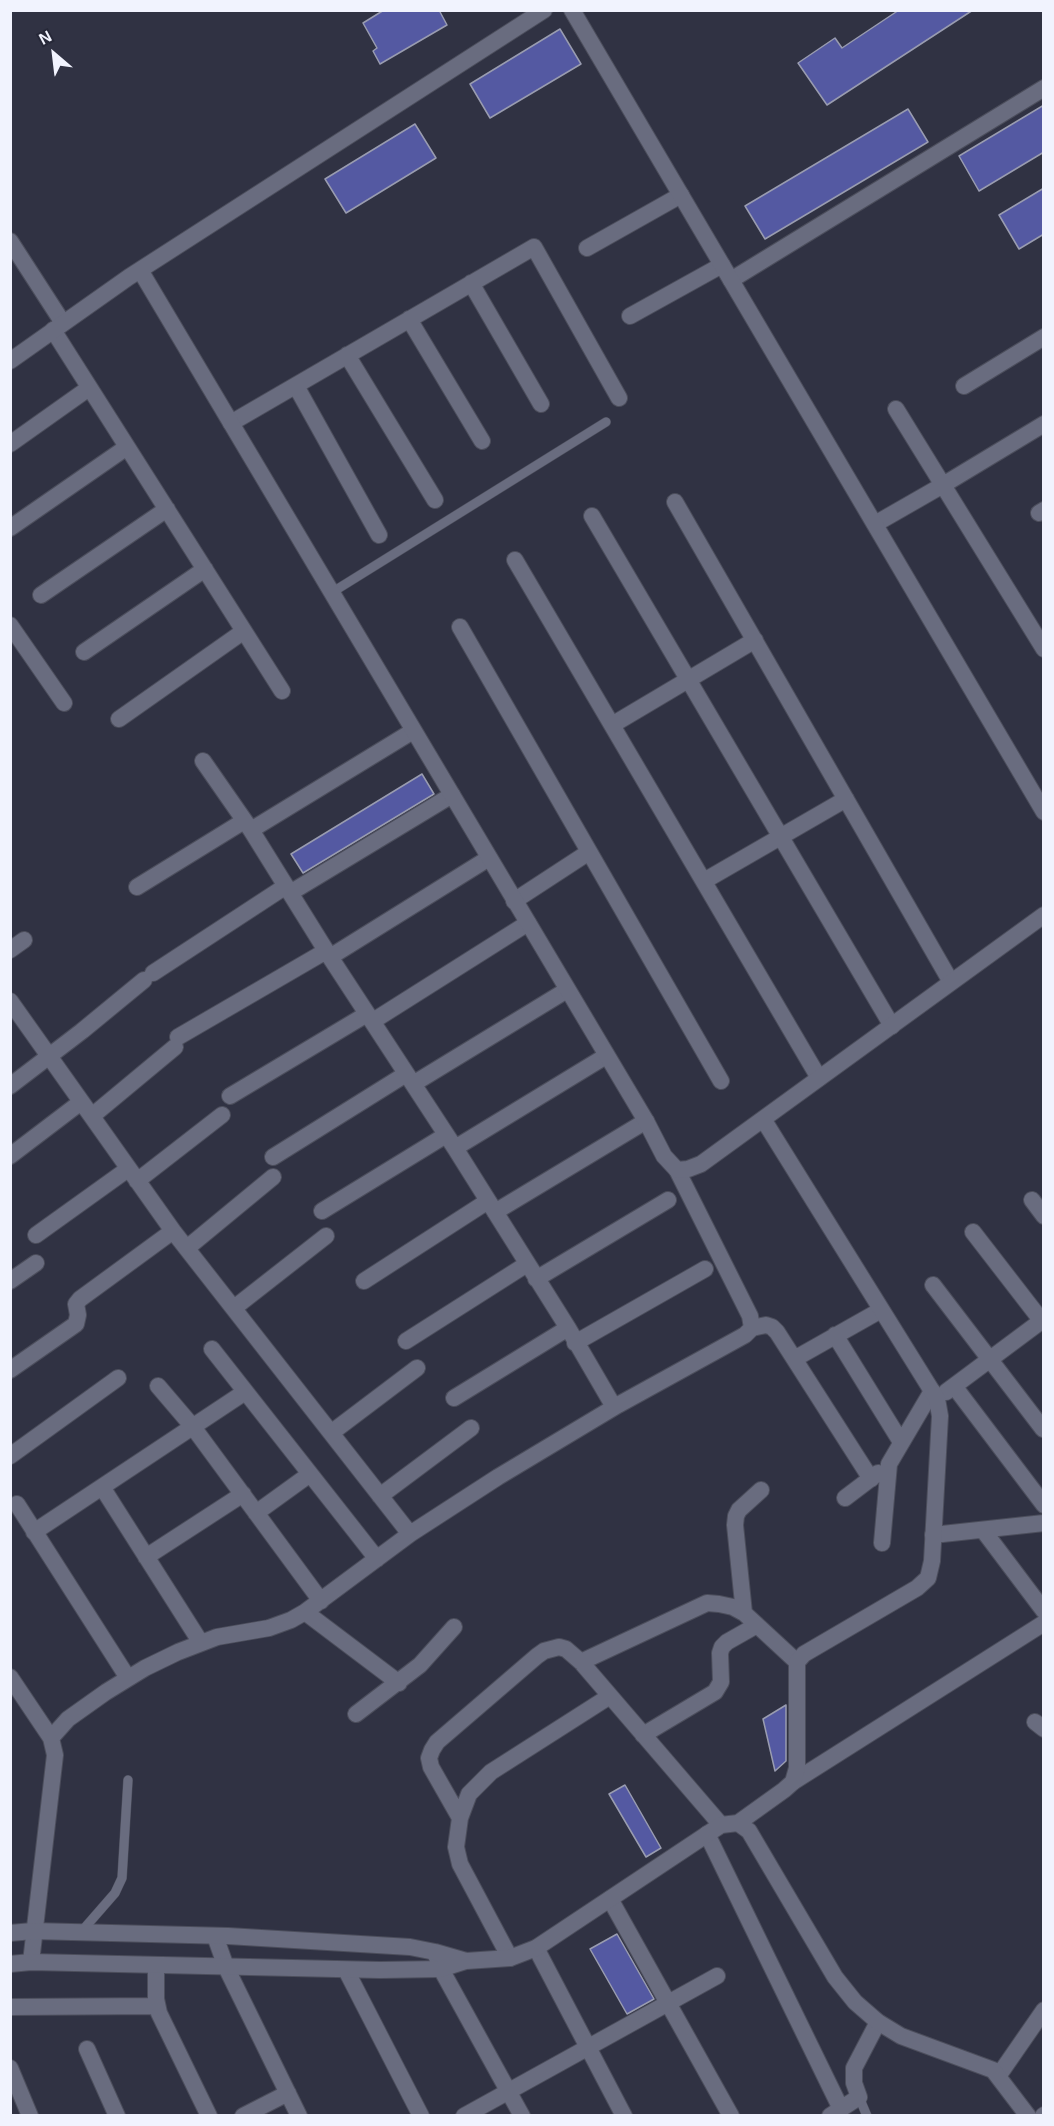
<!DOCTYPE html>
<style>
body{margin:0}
#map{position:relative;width:1054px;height:2126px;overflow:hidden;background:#303243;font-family:Arial,sans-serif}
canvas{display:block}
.frame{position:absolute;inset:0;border:12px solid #f1f3fe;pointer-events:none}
.north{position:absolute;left:24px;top:24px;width:60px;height:60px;-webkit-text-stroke:4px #262838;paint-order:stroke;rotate:332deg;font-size:16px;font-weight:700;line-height:24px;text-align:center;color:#f1f3fe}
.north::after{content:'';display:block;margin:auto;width:21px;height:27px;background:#f1f3fe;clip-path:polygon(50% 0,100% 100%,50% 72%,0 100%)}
</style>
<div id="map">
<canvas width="1054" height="2126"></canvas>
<div class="frame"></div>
<div class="north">N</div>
</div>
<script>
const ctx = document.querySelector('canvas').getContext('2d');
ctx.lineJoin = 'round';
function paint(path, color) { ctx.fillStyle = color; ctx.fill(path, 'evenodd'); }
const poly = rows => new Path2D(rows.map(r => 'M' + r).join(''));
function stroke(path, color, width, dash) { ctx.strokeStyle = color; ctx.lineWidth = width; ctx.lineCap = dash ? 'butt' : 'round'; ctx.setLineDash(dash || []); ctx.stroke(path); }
const building = poly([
 [384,10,439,10,447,25,380,64,373,51,377,48,363,23,384,10],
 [899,10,973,10,827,105,798,63,835,38,842,48,899,10],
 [560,29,581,64,490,118,470,84,560,29],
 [1044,105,1044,152,979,191,959,156,1044,105],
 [908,109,928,142,765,239,745,206,908,109],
 [415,124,436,158,346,213,325,179,415,124],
 [1044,188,1044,234,1019,249,999,215,1044,188],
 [422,774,434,794,303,873,291,854,422,774],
 [786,1705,786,1761,775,1771,763,1719,786,1705],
 [625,1785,661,1848,646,1857,609,1794,625,1785],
 [617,1934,654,1999,627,2014,590,1949,617,1934]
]);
const service = poly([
 [331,593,606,422],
 [81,1932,115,1893,122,1878,128,1780],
 [859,2097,867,2116]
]);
const minor = poly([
 [10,241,63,323],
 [587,248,681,195],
 [731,280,1044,88],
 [471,283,541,404],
 [630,316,722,265],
 [409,319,482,441],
 [53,330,282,691],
 [347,355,435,500],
 [296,386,379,535],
 [964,386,1044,337],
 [896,409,1044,649],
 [231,423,534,247,619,398],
 [10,444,89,388],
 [675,502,951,982],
 [1039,513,1044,510],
 [592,516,892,1026],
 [875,524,943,485,1044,424],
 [10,528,127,447],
 [515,560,819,1078],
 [41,595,167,509],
 [10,625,64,703],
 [460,627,721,1081],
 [84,652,205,569],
 [119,719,244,631],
 [612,725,755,640],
 [203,761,251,830,330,957,455,1148,568,1328,614,1407],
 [251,830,413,731],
 [704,881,846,799],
 [137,887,244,821],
 [290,893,452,795],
 [514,901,589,852],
 [10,950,24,940],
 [330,957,489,858],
 [153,973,286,886],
 [10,1001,173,1231,410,1534],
 [373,1021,528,923],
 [178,1037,326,951],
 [413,1084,567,990],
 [10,1086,82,1031,144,980],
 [230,1096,367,1014],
 [92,1116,175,1047],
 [455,1148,606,1056],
 [10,1156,81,1102],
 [273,1157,406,1074],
 [677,1170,750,1316,752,1328],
 [137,1181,222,1115],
 [1032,1200,1044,1216],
 [322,1211,446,1135],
 [495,1212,646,1121],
 [973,1232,1041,1320],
 [36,1235,128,1169],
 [187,1248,273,1177],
 [536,1279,668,1200],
 [10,1281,36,1263],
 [364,1281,488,1201],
 [933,1285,1043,1429],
 [234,1308,326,1236],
 [835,1335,901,1442],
 [406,1341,527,1264],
 [575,1343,705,1269],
 [212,1349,377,1559],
 [796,1358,881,1310],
 [10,1370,76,1324,78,1315,76,1304,80,1299,173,1231],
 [158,1386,193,1427,321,1601],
 [954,1386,1044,1505],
 [946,1392,1044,1319],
 [454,1398,568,1328],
 [331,1433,417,1368],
 [10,1456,118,1378],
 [102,1487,201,1643],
 [380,1496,471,1428],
 [845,1498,878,1473],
 [17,1504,128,1678],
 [256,1513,310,1474],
 [983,1530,1044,1611],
 [34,1532,245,1392],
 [933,1535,1044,1523],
 [882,1543,889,1464,932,1391],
 [146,1557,243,1494],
 [305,1612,399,1683],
 [744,1613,735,1525,736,1516,739,1510,761,1490],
 [581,1662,707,1603,719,1604,733,1607,744,1613,797,1662],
 [10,1677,51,1738,55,1755,31,1962],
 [356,1714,420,1665,454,1627],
 [1035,1722,1044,1729],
 [643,1735,715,1692,721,1682,720,1653,722,1647,727,1642,757,1625],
 [51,1738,68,1719,106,1692,145,1668,178,1652,217,1637,269,1628,291,1620,305,1612,410,1534,498,1477,618,1405,745,1335,752,1328,766,1325,772,1327,777,1332,871,1479],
 [793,1782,1044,1623],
 [460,1818,431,1767,429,1758,432,1750,437,1742,537,1656,544,1651,559,1647,566,1649,581,1662,721,1825],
 [707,1834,841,2109],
 [610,1899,731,2116],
 [215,1936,226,1967,299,2116],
 [536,1948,624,2116],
 [436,1955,441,1969,522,2116],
 [510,1958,460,1864,456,1847,460,1818,469,1794,491,1772,610,1696],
 [156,1965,156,1999,159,2013,209,2116],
 [346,1970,421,2116],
 [10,2007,157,2006],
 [87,2049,117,2116],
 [10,2068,30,2116],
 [999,2075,1044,2010],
 [243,2116,288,2093],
 [464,2116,717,1976],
 [830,2116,859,2097,854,2083,854,2068,878,2022],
 [1043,2116,1044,2115]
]);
const tertiary = poly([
 [572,10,1044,812],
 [140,270,646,1121,664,1156,677,1170,688,1169,701,1164,1044,915],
 [10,361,129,277,544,10],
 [738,1823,749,1831,835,1977,855,2002,878,2022,901,2036,993,2070,1028,2116],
 [10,1933,33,1931,228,1936,410,1947,435,1952,466,1961],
 [10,1964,31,1962,380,1970,441,1969,466,1961,510,1958,536,1948,721,1825,738,1823,784,1790,793,1782,797,1768,797,1662,804,1654,917,1588,928,1578,932,1561,940,1416,937,1399,932,1391,763,1119]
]);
paint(building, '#5459a2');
stroke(building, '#999cb0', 1.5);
stroke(service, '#4c4e5c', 10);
stroke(minor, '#4c4e5c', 18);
stroke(tertiary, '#4c4e5c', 18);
stroke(service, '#696c7f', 9);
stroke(minor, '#696c7f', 16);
stroke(tertiary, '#696c7f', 16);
</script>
